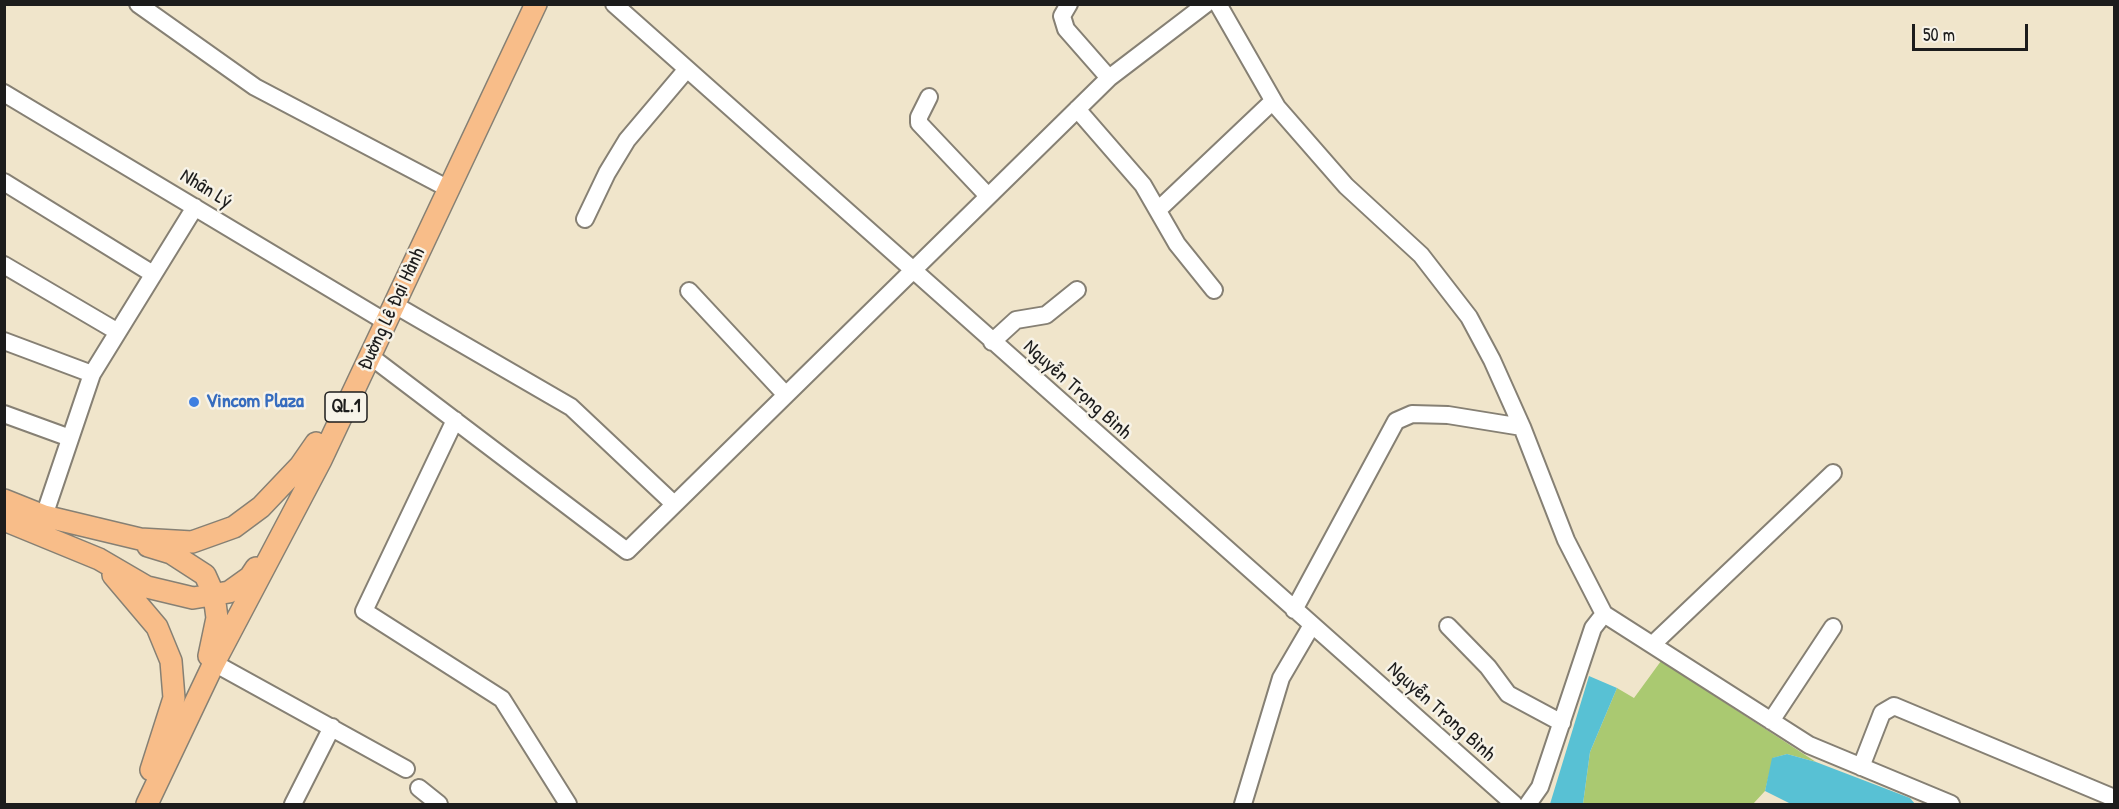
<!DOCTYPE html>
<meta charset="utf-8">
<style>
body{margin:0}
#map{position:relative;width:2119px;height:809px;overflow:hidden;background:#f0e5cb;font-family:"Patrick Hand",sans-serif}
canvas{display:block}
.frame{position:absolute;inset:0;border:6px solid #1c1c1c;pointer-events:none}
.scale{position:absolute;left:1912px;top:24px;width:116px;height:27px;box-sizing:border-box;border:3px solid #1c1c1c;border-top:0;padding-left:8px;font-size:18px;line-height:21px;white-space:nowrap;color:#1c1c1c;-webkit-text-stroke:4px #f7f3e8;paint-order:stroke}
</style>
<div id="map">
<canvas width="2119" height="809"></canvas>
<div class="frame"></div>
<div class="scale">50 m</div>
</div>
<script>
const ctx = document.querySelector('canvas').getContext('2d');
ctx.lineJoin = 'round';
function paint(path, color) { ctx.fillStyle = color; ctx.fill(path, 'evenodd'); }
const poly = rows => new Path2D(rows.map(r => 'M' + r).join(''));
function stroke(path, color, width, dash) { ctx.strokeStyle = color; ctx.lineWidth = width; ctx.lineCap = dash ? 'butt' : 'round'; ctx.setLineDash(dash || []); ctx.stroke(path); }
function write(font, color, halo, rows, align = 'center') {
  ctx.font = font + ' "Patrick Hand",sans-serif'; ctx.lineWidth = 5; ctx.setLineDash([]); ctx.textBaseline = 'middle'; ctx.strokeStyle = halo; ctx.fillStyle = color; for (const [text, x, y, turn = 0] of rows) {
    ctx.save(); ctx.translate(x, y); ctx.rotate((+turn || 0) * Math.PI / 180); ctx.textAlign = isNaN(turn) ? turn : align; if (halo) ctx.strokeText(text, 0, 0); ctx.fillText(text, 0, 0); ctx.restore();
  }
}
const green = poly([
 [1661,661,1816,762,1787,754,1773,758,1765,791,1753,804,1583,804,1590,752,1617,688,1634,698]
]);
const water = poly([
 [1589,676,1617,688,1590,752,1583,804,1550,804],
 [1787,754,1816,762,1910,798,1915,804,1791,804,1765,791,1772,758]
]);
const minor = poly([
 [138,4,255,87,449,189],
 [614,4,1514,804],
 [1069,4,1062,16,1066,29,1109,78],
 [1218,4,1277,107,1346,186,1421,255,1469,317,1492,360,1522,427,1566,540,1604,614,1809,745,1951,804],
 [4,93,386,322],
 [929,97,919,117,919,123,988,196],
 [1077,109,1143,185,1177,244,1214,290],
 [4,182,153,274],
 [1158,210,1273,101],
 [585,219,607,173,627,140,687,69],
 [4,265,118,332],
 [689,291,785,394],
 [395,305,571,407,674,504],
 [4,341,92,374],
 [992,342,1016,320,1046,315,1077,290],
 [370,356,627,551,1109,78,1206,4],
 [4,414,70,438],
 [455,420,364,611,502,699,568,804],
 [44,516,92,374,195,207],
 [1294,610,1396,421,1412,414,1448,415,1522,427],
 [1448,626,1488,667,1508,694,1562,723],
 [1653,644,1833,473],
 [214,663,406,769],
 [1771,721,1833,627],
 [1861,767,1882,713,1894,706,2114,798],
 [419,788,439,804],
 [293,804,332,727],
 [1243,804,1281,678,1312,625],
 [1528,804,1540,787,1593,628,1604,614]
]);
const major = poly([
 [4,500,44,516,140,539,192,542,234,527,261,507,300,466,316,443],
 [4,520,99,559,147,587,193,598,229,592,250,577,256,568],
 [148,546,171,553,205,575,214,595,217,618,209,656],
 [113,575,157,627,171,661,174,698,151,770],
 [147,804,214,663,321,460,536,4]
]);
const markers = [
 [194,402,6,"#3f7fe0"]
];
const shields = [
 [346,407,42]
];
const shieldNames = [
 ["QL.1",346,407]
];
const streetNames = [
 ["Nhân Lý",206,189,31],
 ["Đường Lê Đại Hành",392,309,-65],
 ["Nguyễn Trọng Bình",1077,390,42],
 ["Nguyễn Trọng Bình",1441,712,42]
];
const shopNames = [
 ["Vincom Plaza",206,402]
];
paint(green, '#aac971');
paint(water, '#58c1d4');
stroke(minor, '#868074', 20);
stroke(major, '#868074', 24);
stroke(minor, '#fff', 16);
stroke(major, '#f8bd89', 21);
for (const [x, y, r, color] of markers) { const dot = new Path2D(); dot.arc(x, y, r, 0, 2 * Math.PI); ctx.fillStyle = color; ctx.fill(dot); stroke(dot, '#f7f3e8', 2); }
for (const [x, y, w] of shields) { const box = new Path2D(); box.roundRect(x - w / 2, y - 15, w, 30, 4.5); ctx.fillStyle = '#f7f3e8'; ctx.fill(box); stroke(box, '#1c1c1c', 1.5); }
write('bold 18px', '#1c1c1c', null, shieldNames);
write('20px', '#1c1c1c', '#f7f3e8', streetNames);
write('bold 20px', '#366cbe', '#f7f3e8', shopNames, 'left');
</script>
